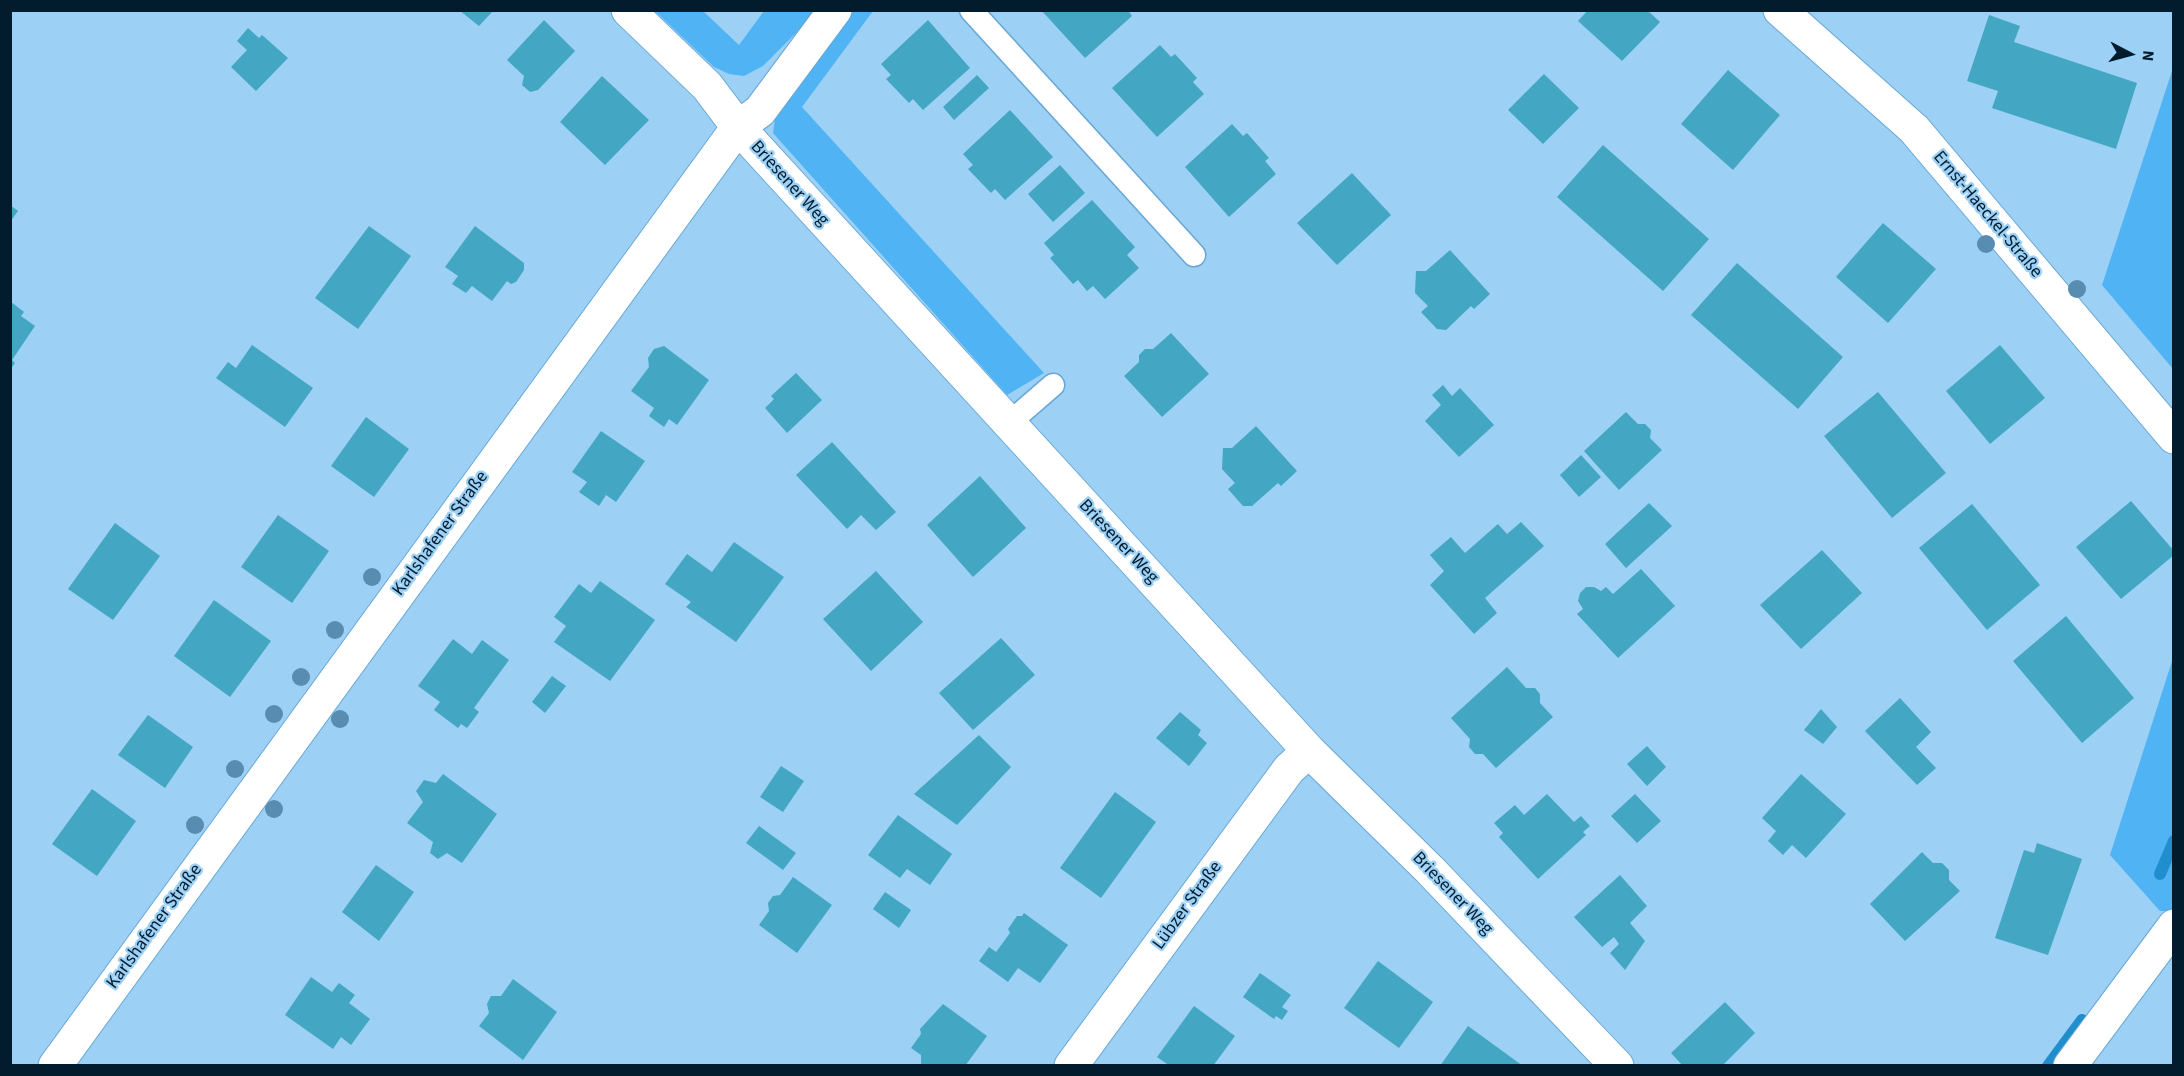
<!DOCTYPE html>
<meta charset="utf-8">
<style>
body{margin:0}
#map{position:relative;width:2184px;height:1076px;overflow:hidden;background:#9cd0f5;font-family:"Source Sans 3",sans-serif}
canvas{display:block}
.frame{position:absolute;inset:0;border:12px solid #021c2e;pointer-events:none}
.north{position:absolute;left:2100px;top:24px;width:60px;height:60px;-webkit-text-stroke:4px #9cd0f5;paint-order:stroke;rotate:96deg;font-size:16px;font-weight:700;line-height:24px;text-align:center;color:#021c2e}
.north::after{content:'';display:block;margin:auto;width:21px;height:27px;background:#021c2e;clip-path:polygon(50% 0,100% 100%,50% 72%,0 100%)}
</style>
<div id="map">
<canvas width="2184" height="1076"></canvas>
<div class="frame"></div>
<div class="north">N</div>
</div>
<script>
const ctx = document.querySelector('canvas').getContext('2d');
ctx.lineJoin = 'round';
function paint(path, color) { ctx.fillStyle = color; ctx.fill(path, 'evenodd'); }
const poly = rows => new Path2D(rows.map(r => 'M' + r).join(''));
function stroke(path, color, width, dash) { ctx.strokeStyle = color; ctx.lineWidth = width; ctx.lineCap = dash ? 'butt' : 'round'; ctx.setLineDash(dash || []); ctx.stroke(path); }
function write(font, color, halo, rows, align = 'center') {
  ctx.font = font + ' "Source Sans 3",sans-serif'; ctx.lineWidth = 4.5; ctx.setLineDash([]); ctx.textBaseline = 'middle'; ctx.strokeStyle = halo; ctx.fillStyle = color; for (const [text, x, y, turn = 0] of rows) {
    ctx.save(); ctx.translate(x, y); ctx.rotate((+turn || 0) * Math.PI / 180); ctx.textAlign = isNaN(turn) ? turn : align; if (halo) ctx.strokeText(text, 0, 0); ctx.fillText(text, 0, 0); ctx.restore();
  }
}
const green = poly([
 [655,11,703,11,739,45,764,11,818,11,763,66,744,76,729,74,714,67],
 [849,11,873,11,802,107,1044,373,1007,395,773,133,776,112],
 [2173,68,2174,369,2173,369,2102,285],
 [2173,658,2174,910,2173,911,2160,911,2110,855]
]);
const stream = poly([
 [2160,874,2174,841],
 [2048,1066,2082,1020]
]);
const building = poly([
 [459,10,490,10,492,12,479,26],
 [1041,10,1128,10,1132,16,1085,58],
 [1588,10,1647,10,1660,22,1622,61,1578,21],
 [1989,15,2020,26,2014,42,2137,83,2116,149,1992,108,1998,91,1967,81],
 [544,20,575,51,538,90,530,92,522,85,524,76,507,60],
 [928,20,970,68,923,110,913,99,909,103,886,79,891,75,881,64],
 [248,28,259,38,262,35,288,58,256,91,231,67,247,50,237,41],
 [1160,45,1171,57,1175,54,1197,78,1193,82,1204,94,1157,137,1112,88],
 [1728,70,1780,115,1733,170,1681,124],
 [1544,74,1579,108,1543,144,1508,110],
 [977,75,989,88,954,120,943,107],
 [602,76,649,120,605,165,560,122],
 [1010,110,1053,157,1005,200,995,189,991,193,968,169,973,165,963,154],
 [1232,124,1243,136,1247,133,1269,158,1265,161,1276,174,1229,217,1185,167],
 [1603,145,1709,239,1663,291,1557,197],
 [1060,165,1085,193,1053,222,1028,194],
 [1352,173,1391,215,1337,265,1297,223],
 [1092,200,1135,247,1127,255,1139,268,1105,299,1093,286,1087,291,1078,280,1073,284,1050,258,1054,255,1044,243],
 [10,205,18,211,10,222],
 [1883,223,1936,269,1888,323,1836,277],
 [369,226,411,256,358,329,315,298],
 [475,226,524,263,524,270,516,282,511,284,507,281,492,301,472,286,466,293,452,284,458,276,445,267],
 [1450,250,1490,294,1474,309,1471,306,1446,330,1437,329,1421,312,1428,306,1415,293,1416,271,1426,271],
 [1737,263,1843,357,1798,409,1691,315],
 [10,301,24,312,21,316,35,326,12,360,15,363,10,370],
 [1171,333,1209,374,1162,417,1124,376,1139,362,1139,355,1145,349,1153,349],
 [252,345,313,388,285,427,216,378,228,362,236,368],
 [2000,345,2045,398,1990,444,1946,391],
 [664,346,709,380,677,425,669,419,664,427,649,416,654,408,631,391,649,367,648,358,654,349],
 [796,373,822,400,787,433,765,408,774,399,771,396],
 [1443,385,1452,396,1460,388,1494,425,1459,457,1425,421,1441,405,1432,395],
 [1878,392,1946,473,1892,518,1824,436],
 [1626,412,1638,424,1645,424,1651,430,1650,438,1662,450,1619,490,1584,451],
 [366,417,409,449,374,497,331,466],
 [1256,426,1297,471,1281,486,1278,483,1252,506,1243,506,1228,489,1235,483,1222,469,1223,448,1232,448],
 [601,431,645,461,616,502,606,495,599,506,579,492,587,482,572,472],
 [832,442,896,512,876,530,861,515,847,529,796,475],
 [1581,455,1601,477,1579,497,1560,475],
 [980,476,1026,528,973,577,927,525],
 [2131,501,2174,551,2174,555,2121,599,2076,547],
 [1649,503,1672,526,1626,568,1605,544],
 [1972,504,2040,585,1987,630,1919,548],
 [278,515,329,551,292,603,241,567],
 [1521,522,1544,546,1485,598,1497,613,1474,634,1430,585,1444,571,1430,555,1451,537,1465,553,1498,524,1507,534],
 [115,523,160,556,113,620,68,589],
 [734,542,784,577,736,642,686,607,691,602,665,584,687,554,712,572],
 [1822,550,1862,593,1801,649,1760,605],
 [1641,569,1675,606,1618,658,1577,614,1583,609,1578,601,1580,593,1586,587,1594,587,1601,591,1606,587,1613,594],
 [876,571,923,622,871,671,823,619],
 [600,581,655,620,610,681,554,642,566,626,554,617,579,584,591,593],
 [214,600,271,641,230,697,174,656],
 [2066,616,2134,698,2082,743,2013,661],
 [1001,638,1035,675,973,730,939,693],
 [453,639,472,654,482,640,509,660,474,708,479,712,467,728,461,724,458,728,434,710,440,702,418,686],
 [1507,667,1526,688,1535,688,1540,694,1540,703,1553,717,1496,768,1483,754,1475,754,1469,747,1470,739,1451,718],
 [552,676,566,686,545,713,532,702],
 [1900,698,1931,732,1916,747,1936,768,1917,785,1865,731],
 [1821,709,1837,727,1823,744,1804,730],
 [1180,712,1201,730,1198,735,1207,743,1189,766,1156,738],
 [148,715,193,747,165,788,118,755],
 [979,735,1011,767,957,825,914,794],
 [1647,746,1666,767,1647,786,1627,764],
 [781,766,804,781,783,812,760,797],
 [443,774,497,814,462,863,447,853,438,859,430,853,433,842,407,823,423,802,416,791,424,780,436,783],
 [1801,774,1846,814,1806,858,1792,845,1783,855,1768,841,1776,831,1762,818],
 [92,789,136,821,97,876,52,844],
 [1115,792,1156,822,1101,898,1060,868],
 [1547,794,1574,822,1581,816,1590,826,1583,832,1586,835,1538,879,1499,837,1503,833,1494,823,1515,805,1524,815],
 [1635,794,1661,821,1637,843,1611,816],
 [898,815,952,854,930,885,907,869,900,878,868,855],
 [759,826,796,853,783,870,746,843],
 [2037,843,2082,859,2048,955,1995,938,2024,850,2034,853],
 [1922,852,1933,863,1942,863,1949,870,1949,880,1960,891,1905,941,1870,904],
 [376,865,414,892,379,941,342,912],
 [1620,875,1647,906,1630,923,1645,941,1625,970,1610,953,1619,944,1614,937,1602,947,1574,917],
 [793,877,832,905,797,953,759,925,769,911,768,903,773,896,780,895],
 [885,892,911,910,899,928,873,909],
 [1024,913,1068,945,1040,983,1018,968,1008,982,979,961,989,947,996,952,1010,933,1008,929,1017,916,1022,916],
 [1378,961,1433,1002,1399,1048,1344,1008],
 [1260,973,1291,995,1282,1007,1288,1011,1282,1020,1276,1016,1274,1019,1243,997],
 [311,977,332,992,339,983,355,995,349,1003,370,1019,351,1045,341,1037,333,1049,285,1015],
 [513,979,557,1012,523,1060,479,1026,489,1013,487,1004,491,996,501,996],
 [1725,1002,1755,1033,1722,1066,1683,1066,1671,1053],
 [943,1004,987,1036,965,1066,921,1066,921,1055,911,1048,921,1034,920,1029],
 [1194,1006,1235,1036,1213,1066,1170,1066,1157,1057],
 [1468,1026,1523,1066,1440,1066]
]);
const service = poly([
 [971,10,1194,255],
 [1008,424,1053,385]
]);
const minor = poly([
 [628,10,707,86,738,127,1309,751,1430,870,1617,1066],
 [1780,10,1914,129,2174,437],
 [55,1066,738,127,760,111,835,10],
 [1071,1066,1289,769,1309,751],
 [2070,1066,2174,926]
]);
const trees = [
 [1986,244],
 [2077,289],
 [372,577],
 [335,630],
 [301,677],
 [274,714],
 [340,719],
 [235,769],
 [274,809],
 [195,825]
];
const streetNames = [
 ["Briesener Weg",789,184,48],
 ["Ernst-Haeckel-Straße",1987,215,50],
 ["Karlshafener Straße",441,534,-54],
 ["Briesener Weg",1118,542,47],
 ["Briesener Weg",1452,894,46],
 ["Lübzer Straße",1188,906,-54],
 ["Karlshafener Straße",155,927,-54]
];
paint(green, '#50b3f4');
stroke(stream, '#208dcd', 12);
paint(building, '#43a6c3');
stroke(service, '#67a7d5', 25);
stroke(minor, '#67a7d5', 35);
stroke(service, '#fff', 22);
stroke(minor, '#fff', 33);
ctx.fillStyle = '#588cb0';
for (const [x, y] of trees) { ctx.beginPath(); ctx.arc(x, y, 9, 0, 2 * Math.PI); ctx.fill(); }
write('18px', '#021c2e', '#9cd0f5', streetNames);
</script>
